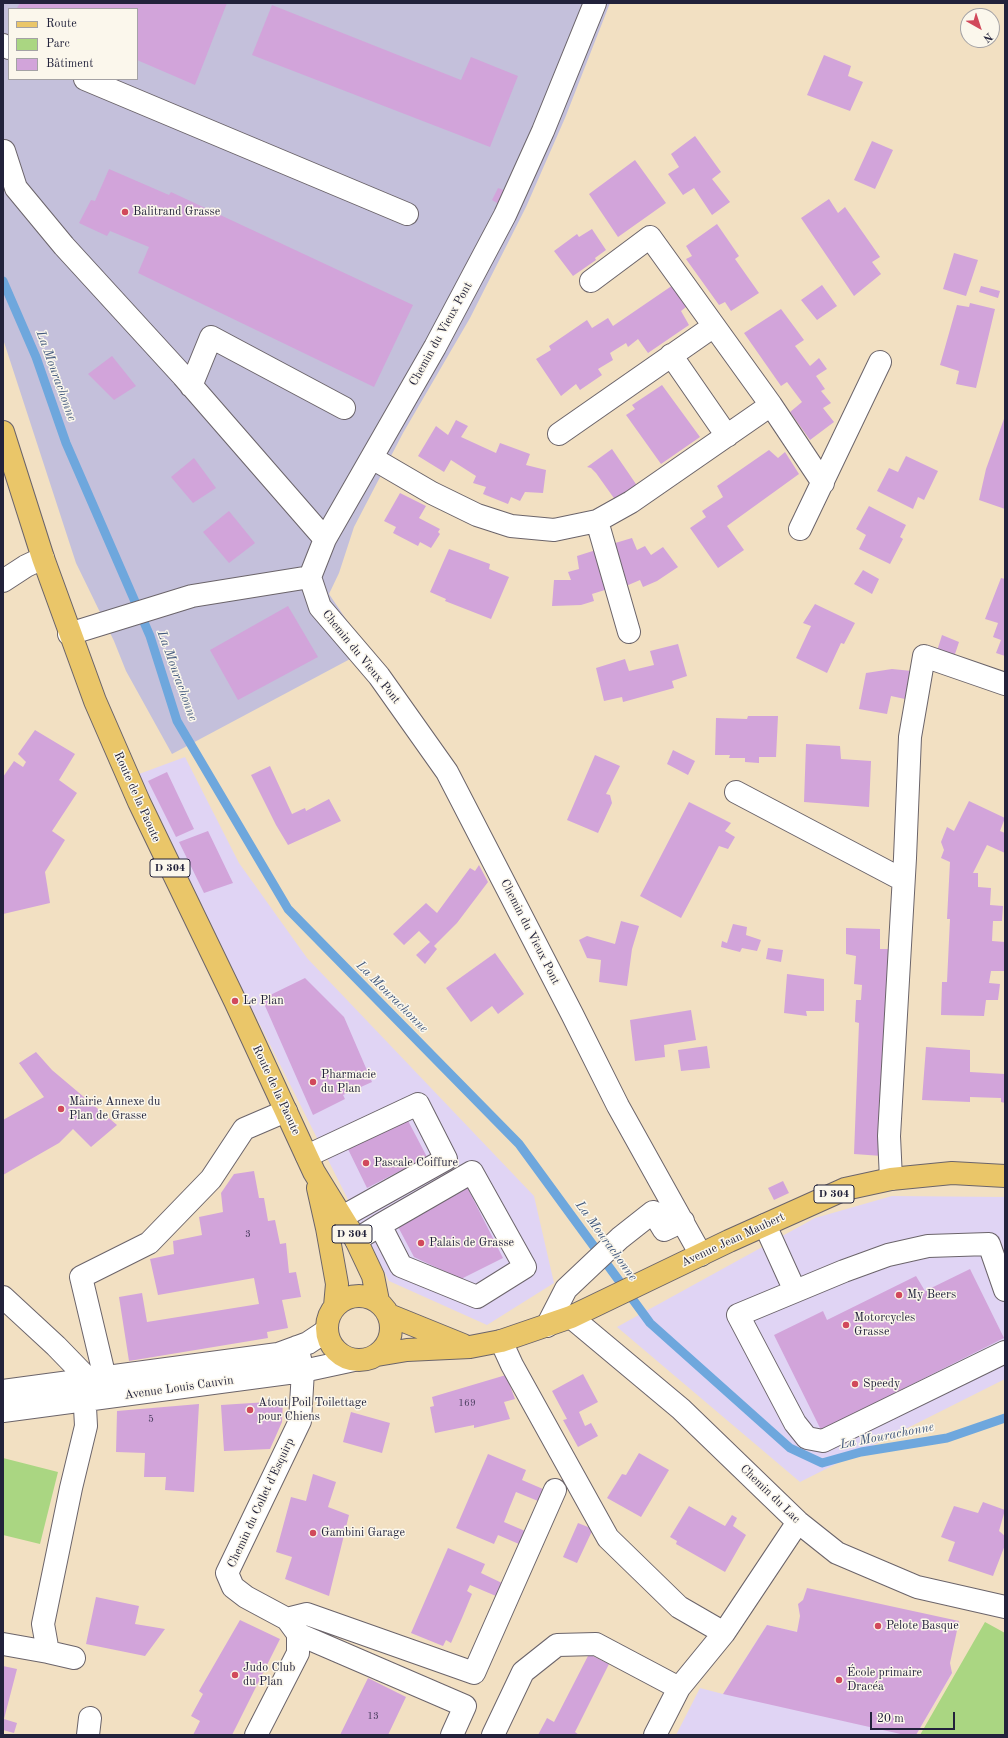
<!DOCTYPE html>
<meta charset="utf-8">
<style>
body{margin:0}
#map{position:relative;width:1008px;height:1738px;overflow:hidden;background:#f2e0c2;font-family:"Old Standard TT",serif}
canvas{display:block}
.frame{position:absolute;inset:0;border:4px solid #22223b;pointer-events:none}
.legend{position:absolute;left:8px;top:8px;width:130px;height:72px;box-sizing:border-box;background:#fbf7ec;border:1px solid #a4a2a5;margin:0;padding:5px 7px;list-style:none;font-size:12px;color:#22223b}
.legend li{display:flex;align-items:center;gap:8px;height:20px}
.legend b{width:20px;border:1px solid #a4a2a5}
.north{position:absolute;left:960px;top:8px;width:40px;height:40px;box-sizing:border-box;background:#fbf7ec;border:1px solid #a4a2a5;border-radius:50%;rotate:141deg;font-size:11px;font-weight:700;line-height:16px;text-align:center;color:#22223b}
.north::after{content:'';display:block;margin:auto;width:14px;height:18px;background:#d1495b;clip-path:polygon(50% 0,100% 100%,50% 72%,0 100%)}
.scale{position:absolute;left:870px;top:1712px;width:85px;height:18px;box-sizing:border-box;border:2px solid #22223b;border-top:0;padding-left:5px;font-size:12px;line-height:14px;white-space:nowrap;color:#22223b;-webkit-text-stroke:3px #fbf7ec;paint-order:stroke}
</style>
<div id="map">
<canvas width="1008" height="1738"></canvas>
<div class="frame"></div>
<ul class="legend">
<li><b style="height:5px;background:#eac669"></b>Route</li>
<li><b style="height:11px;background:#aad682"></b>Parc</li>
<li><b style="height:11px;background:#d2a4da"></b>Bâtiment</li>
</ul>
<div class="north">N</div>
<div class="scale">20 m</div>
</div>
<script>
const ctx = document.querySelector('canvas').getContext('2d');
ctx.lineJoin = 'round';
function paint(path, color) { ctx.fillStyle = color; ctx.fill(path, 'evenodd'); }
const poly = rows => new Path2D(rows.map(r => 'M' + r).join(''));
function stroke(path, color, width, dash) { ctx.strokeStyle = color; ctx.lineWidth = width; ctx.lineCap = dash ? 'butt' : 'round'; ctx.setLineDash(dash || []); ctx.stroke(path); }
function write(font, color, halo, rows, align = 'center') {
  ctx.font = font + ' "Old Standard TT",serif'; ctx.lineWidth = 3; ctx.setLineDash([]); ctx.textBaseline = 'middle'; ctx.strokeStyle = halo; ctx.fillStyle = color; for (const [text, x, y, turn = 0] of rows) {
    ctx.save(); ctx.translate(x, y); ctx.rotate((+turn || 0) * Math.PI / 180); ctx.textAlign = isNaN(turn) ? turn : align; if (halo) ctx.strokeText(text, 0, 0); ctx.fillText(text, 0, 0); ctx.restore();
  }
}
const built = poly([
 [185,757,239,863,307,958,534,1196,554,1283,487,1325,389,1281,247,999,139,774],
 [892,1196,1005,1197,1005,1379,800,1482,617,1327,815,1218],
 [767,1625,797,1632,952,1673,916,1735,676,1735,700,1688,723,1694]
]);
const industrial = poly([
 [3,3,610,3,565,118,526,207,470,318,403,433,354,527,339,573,329,594,367,650,172,754,126,671,114,641,76,563,3,339],
 [9,9,137,9,137,79,9,79]
]);
const green = poly([
 [3,1458,58,1472,40,1544,3,1535],
 [985,1622,1005,1633,1005,1735,920,1735]
]);
const stream = poly([
 [3,281,36,357,66,443,150,636,177,721,288,909,519,1144,650,1323,790,1448,822,1463,861,1452,947,1438,1005,1418]
]);
const building = poly([
 [20,3,227,3,195,85,137,60,137,9,19,9,17,8],
 [272,5,461,80,471,57,518,76,490,147,252,55],
 [824,55,851,66,848,76,863,82,850,111,807,95],
 [695,136,721,172,712,179,730,202,712,215,694,188,683,195,668,174,679,167,671,154],
 [872,141,893,150,875,189,854,180],
 [635,160,666,203,618,237,589,194],
 [109,169,169,195,171,192,413,305,374,387,138,273,149,247,110,231,107,236,79,223,91,200,95,201],
 [498,188,512,193,504,207,492,200],
 [829,199,838,213,845,207,880,257,872,262,881,274,854,296,801,218],
 [717,224,739,256,735,259,759,293,731,311,725,302,719,305,686,259,692,256,686,246],
 [592,229,606,250,595,258,596,260,573,276,554,251,577,234,579,237],
 [954,253,978,260,966,296,943,289],
 [676,283,691,303,681,311,689,325,648,353,638,339,628,347,626,343,610,353,613,360,598,369,602,375,580,390,576,384,561,396,536,359,551,350,549,346,587,320,592,328,608,318,613,326],
 [822,285,837,306,817,320,801,300],
 [981,286,1000,291,998,298,979,292],
 [970,303,995,309,976,388,956,384,959,371,940,365,957,305,969,307],
 [781,309,804,340,795,346,810,366,819,358,827,369,816,376,825,389,821,391,831,403,823,408,834,422,810,440,790,412,802,402,787,382,781,386,744,333],
 [112,356,136,386,114,400,88,374],
 [662,385,700,437,661,464,626,415,635,409,632,405],
 [1005,416,1005,509,979,500,986,469],
 [456,420,468,426,461,437,496,453,500,443,530,454,526,465,546,470,543,493,525,492,520,501,511,497,508,504,483,494,486,487,473,483,476,476,451,460,444,472,418,456,436,426,448,435],
 [612,449,638,487,616,501,596,473,591,468,587,467],
 [769,450,778,458,785,452,799,474,727,526,744,550,718,568,690,528,706,517,702,511,723,497,717,486],
 [906,456,938,471,924,500,918,497,913,509,877,491,889,468,898,472],
 [194,458,216,488,193,503,171,477],
 [400,493,426,506,419,518,440,529,438,532,440,534,431,548,420,542,418,546,393,533,396,527,384,521],
 [869,506,906,525,900,537,903,539,890,564,859,549,866,535,856,529],
 [229,511,255,543,229,563,203,532],
 [632,538,637,550,645,546,651,555,663,547,678,567,657,581,643,587,640,580,626,586,612,544],
 [449,549,490,564,489,569,509,577,491,619,445,601,446,599,430,592],
 [596,550,608,589,592,594,594,601,581,605,552,606,554,580,571,580,568,572,579,569,577,556],
 [863,570,879,579,872,594,854,584],
 [1001,578,1005,579,1005,656,996,653,1001,640,993,637,998,623,985,619],
 [815,604,855,623,844,644,841,643,827,673,796,658,811,626,803,623],
 [288,606,318,657,238,700,210,650],
 [942,635,959,642,954,657,937,651],
 [678,644,687,676,672,681,674,688,623,702,622,697,604,701,596,668,625,659,629,671,654,665,650,651],
 [892,669,912,671,905,699,891,696,887,714,859,709,866,673],
 [748,716,778,716,776,757,759,757,759,763,745,762,745,758,729,758,730,755,715,755,716,718,747,719],
 [35,730,75,754,59,780,77,793,52,831,65,840,45,872,50,903,3,914,3,777,14,761,23,767,26,762,18,754],
 [806,744,840,746,841,759,871,761,869,807,804,802],
 [673,750,695,761,688,775,667,764],
 [595,755,620,766,606,794,610,795,612,803,598,833,567,820],
 [270,766,292,814,305,808,306,811,329,799,341,821,288,845,276,825,251,775],
 [167,772,194,829,176,837,148,781],
 [969,801,1005,818,1000,831,1005,833,1005,853,987,845,973,873,978,873,978,887,991,888,990,905,1003,906,1002,921,993,921,992,941,1005,942,1004,971,991,971,989,983,1000,984,998,1000,986,1000,984,1016,941,1015,942,982,947,982,950,919,947,919,950,862,941,858,944,850,941,842,947,827,954,831],
 [689,802,731,823,725,831,735,837,728,849,719,846,681,918,640,896],
 [208,831,233,883,204,893,179,842],
 [479,865,488,882,457,923,434,946,437,949,425,964,416,955,430,942,419,931,404,945,393,934,426,903,437,913,470,868,475,871],
 [621,921,639,926,632,949,627,986,599,982,601,960,587,958,579,940,587,936,615,944],
 [733,924,747,927,746,935,761,940,757,951,742,948,740,952,721,947,722,941,727,943],
 [846,928,880,929,880,949,892,949,882,1156,854,1154,859,1023,855,1022,855,1020,856,1000,861,1000,862,985,854,984,856,956,846,954],
 [768,948,783,950,781,962,766,959],
 [495,953,524,994,498,1014,492,1006,471,1022,446,988],
 [787,974,824,979,824,1011,806,1011,807,1016,784,1013],
 [305,978,344,1017,372,1082,343,1095,345,1099,313,1115,262,999],
 [691,1010,696,1040,664,1045,665,1057,635,1061,630,1020],
 [707,1046,710,1068,681,1071,678,1050],
 [926,1047,970,1050,970,1072,1005,1074,1005,1103,1001,1102,1001,1098,970,1097,970,1102,922,1100],
 [36,1052,52,1070,117,1125,91,1147,73,1129,59,1143,3,1175,3,1120,44,1097,19,1063],
 [405,1115,427,1157,367,1188,346,1145],
 [254,1171,259,1198,264,1198,268,1221,275,1220,280,1244,286,1243,289,1273,296,1272,301,1297,282,1300,288,1328,267,1332,268,1338,129,1361,119,1297,142,1293,147,1322,259,1304,254,1278,158,1295,150,1259,174,1254,173,1241,202,1235,199,1217,223,1212,221,1193,234,1174],
 [783,1181,789,1193,774,1200,768,1188],
 [467,1187,503,1258,461,1279,414,1257,396,1223],
 [970,1269,1004,1338,821,1430,774,1335,823,1311,827,1320,916,1276,925,1291],
 [583,1374,598,1402,579,1412,585,1426,591,1423,598,1436,578,1447,563,1420,567,1419,552,1391],
 [506,1375,515,1399,504,1402,510,1419,474,1428,474,1425,435,1433,430,1407,434,1406,432,1397],
 [283,1401,282,1422,270,1449,224,1451,221,1405],
 [199,1404,194,1492,165,1490,166,1477,144,1477,145,1453,116,1452,117,1411],
 [351,1412,390,1423,382,1453,343,1442],
 [639,1453,669,1470,641,1517,607,1498,622,1474,626,1475],
 [488,1454,526,1470,522,1480,543,1489,538,1501,516,1492,509,1509,504,1522,525,1531,519,1544,498,1535,494,1544,456,1528],
 [313,1474,336,1482,328,1507,349,1515,329,1596,285,1579,292,1557,276,1552,291,1497,306,1501],
 [983,1502,1005,1510,999,1531,1005,1536,1005,1545,993,1576,948,1561,955,1542,941,1537,954,1506,978,1513],
 [689,1506,725,1526,732,1515,737,1518,733,1526,746,1535,725,1572,676,1544,677,1541,670,1537],
 [578,1523,593,1529,577,1563,563,1557],
 [448,1548,485,1564,481,1573,502,1583,496,1596,470,1585,467,1591,472,1594,462,1618,451,1643,446,1640,443,1646,411,1633],
 [807,1588,959,1621,950,1663,952,1673,916,1735,905,1735,723,1694,767,1625,797,1632,800,1616,798,1604,803,1600],
 [96,1597,139,1606,135,1624,165,1629,145,1656,86,1644],
 [240,1620,280,1639,232,1735,193,1735,200,1721,191,1716,203,1694,199,1691],
 [589,1654,609,1664,575,1732,579,1735,538,1735,547,1718,554,1722],
 [3,1666,17,1669,4,1719,17,1723,14,1733,3,1730],
 [368,1678,406,1697,388,1735,340,1735]
]);
const minor = poly([
 [595,3,543,131,505,215,435,347,325,539,310,577,320,607,379,676,447,772,572,1014,618,1106,701,1255],
 [3,45,9,48],
 [85,79,407,214],
 [4,151,16,188,64,246,183,376,325,539],
 [591,281,650,237,771,405,823,483],
 [671,355,727,436],
 [191,386,211,337,344,408],
 [559,434,714,326],
 [372,458,432,493,477,515,511,526,554,530,597,521,631,502,771,405],
 [597,521,629,632],
 [800,529,880,362],
 [3,581,26,566,43,558],
 [69,634,192,596,310,577],
 [736,792,903,880],
 [307,1156,418,1104,446,1159,342,1217],
 [891,1179,889,1136,905,858,910,737,924,656,1005,684],
 [765,1225,795,1291],
 [356,1240,380,1225,472,1172,525,1267,477,1297,401,1266,380,1225],
 [1005,1290,989,1244,928,1246,888,1255,844,1271,738,1315,795,1423,807,1438,823,1441,1005,1352],
 [3,1297,56,1346,89,1380],
 [571,1317,681,1409,798,1522,837,1553,917,1587,1005,1607],
 [547,1326,566,1289,620,1238,653,1212,664,1230,683,1221],
 [501,1341,512,1365,608,1538,679,1607,724,1633],
 [105,1378,81,1277,149,1243,211,1179,244,1129,286,1111],
 [3,1391,278,1354,308,1343,326,1331],
 [3,1411,303,1371,354,1360],
 [287,1619,307,1614,474,1673,555,1490],
 [298,1634,465,1706,452,1735],
 [3,1644,48,1652],
 [74,1658,48,1652,43,1624,71,1488,86,1426,84,1388],
 [88,1735,90,1718],
 [256,1735,298,1653,298,1634,287,1619,246,1597,233,1587,227,1573,300,1421,303,1371,297,1347],
 [493,1735,523,1672,557,1645,596,1644,679,1688],
 [655,1735,679,1688,724,1633,798,1522]
]);
const major = poly([
 [3,432,43,558,95,701,139,802,235,1001,314,1172,356,1240,373,1276,378,1301],
 [318,1188,327,1228,337,1284,335,1306],
 '327 1328a32 32 0 1 1 64 0a32 32 0 1 1-64 0Z',
 [389,1315,463,1345],
 [377,1355,407,1350,470,1347,501,1341,571,1317,729,1241,845,1189,891,1179,952,1173,1005,1176]
]);
const markers = [
 [125,212,4,"#d1495b"],
 [235,1001,4,"#d1495b"],
 [313,1082,4,"#d1495b"],
 [61,1109,4,"#d1495b"],
 [366,1163,4,"#d1495b"],
 [421,1243,4,"#d1495b"],
 [899,1295,4,"#d1495b"],
 [846,1325,4,"#d1495b"],
 [855,1384,4,"#d1495b"],
 [250,1410,4,"#d1495b"],
 [313,1533,4,"#d1495b"],
 [878,1626,4,"#d1495b"],
 [235,1675,4,"#d1495b"],
 [839,1680,4,"#d1495b"]
];
const numberNames = [
 ["3",248,1234],
 ["169",467,1403],
 ["5",151,1419],
 ["13",373,1716]
];
const shields = [
 [170,868,40],
 [834,1194,40],
 [352,1234,40]
];
const shieldNames = [
 ["D 304",170,868],
 ["D 304",834,1194],
 ["D 304",352,1234]
];
const poiNames = [
 ["Balitrand Grasse",133,212],
 ["Le Plan",243,1001],
 ["Pharmacie",321,1075],
 ["du Plan",321,1089],
 ["Mairie Annexe du",69,1102],
 ["Plan de Grasse",69,1116],
 ["Pascale Coiffure",374,1163],
 ["Palais de Grasse",429,1243],
 ["My Beers",907,1295],
 ["Motorcycles",854,1318],
 ["Grasse",854,1332],
 ["Speedy",863,1384],
 ["Atout Poil Toilettage",258,1403],
 ["pour Chiens",258,1417],
 ["Gambini Garage",321,1533],
 ["Pelote Basque",886,1626],
 ["Judo Club",243,1668],
 ["du Plan",243,1682],
 ["École primaire",847,1673],
 ["Dracéa",847,1687]
];
const streetNames = [
 ["Chemin du Vieux Pont",441,334,-61],
 ["Chemin du Vieux Pont",361,657,51],
 ["Route de la Paoute",137,797,66],
 ["Chemin du Vieux Pont",530,932,63],
 ["Route de la Paoute",276,1090,65],
 ["Avenue Jean Maubert",733,1240,-25],
 ["Avenue Louis Cauvin",179,1388,-8],
 ["Chemin du Lac",770,1494,44],
 ["Chemin du Collet d'Esquirp",261,1503,-65]
];
const waterNames = [
 ["La Mourachonne",56,376,70],
 ["La Mourachonne",177,676,70],
 ["La Mourachonne",392,997,45],
 ["La Mourachonne",606,1241,54],
 ["La Mourachonne",887,1436,-11]
];
paint(built, '#e0d4f4');
paint(industrial, '#c4c0db');
paint(green, '#aad682');
stroke(stream, '#6ea7dd', 9);
paint(building, '#d2a4da');
stroke(minor, '#6b646a', 24);
stroke(major, '#6b646a', 24);
stroke(minor, '#fff', 22);
stroke(major, '#eac669', 22);
for (const [x, y, r, color] of markers) { const dot = new Path2D(); dot.arc(x, y, r, 0, 2 * Math.PI); ctx.fillStyle = color; ctx.fill(dot); stroke(dot, '#fbf7ec', 1.5); }
write('10px', '#4e4263', null, numberNames);
for (const [x, y, w] of shields) { const box = new Path2D(); box.roundRect(x - w / 2, y - 9, w, 18, 3); ctx.fillStyle = '#fbf7ec'; ctx.fill(box); stroke(box, '#22223b', 1); }
write('bold 11px', '#22223b', null, shieldNames);
write('12px', '#22223b', '#fbf7ec', poiNames, 'left');
write('12px', '#22223b', '#fbf7ec', streetNames);
write('italic 13px', '#40577c', '#fbf7ec', waterNames);
</script>
